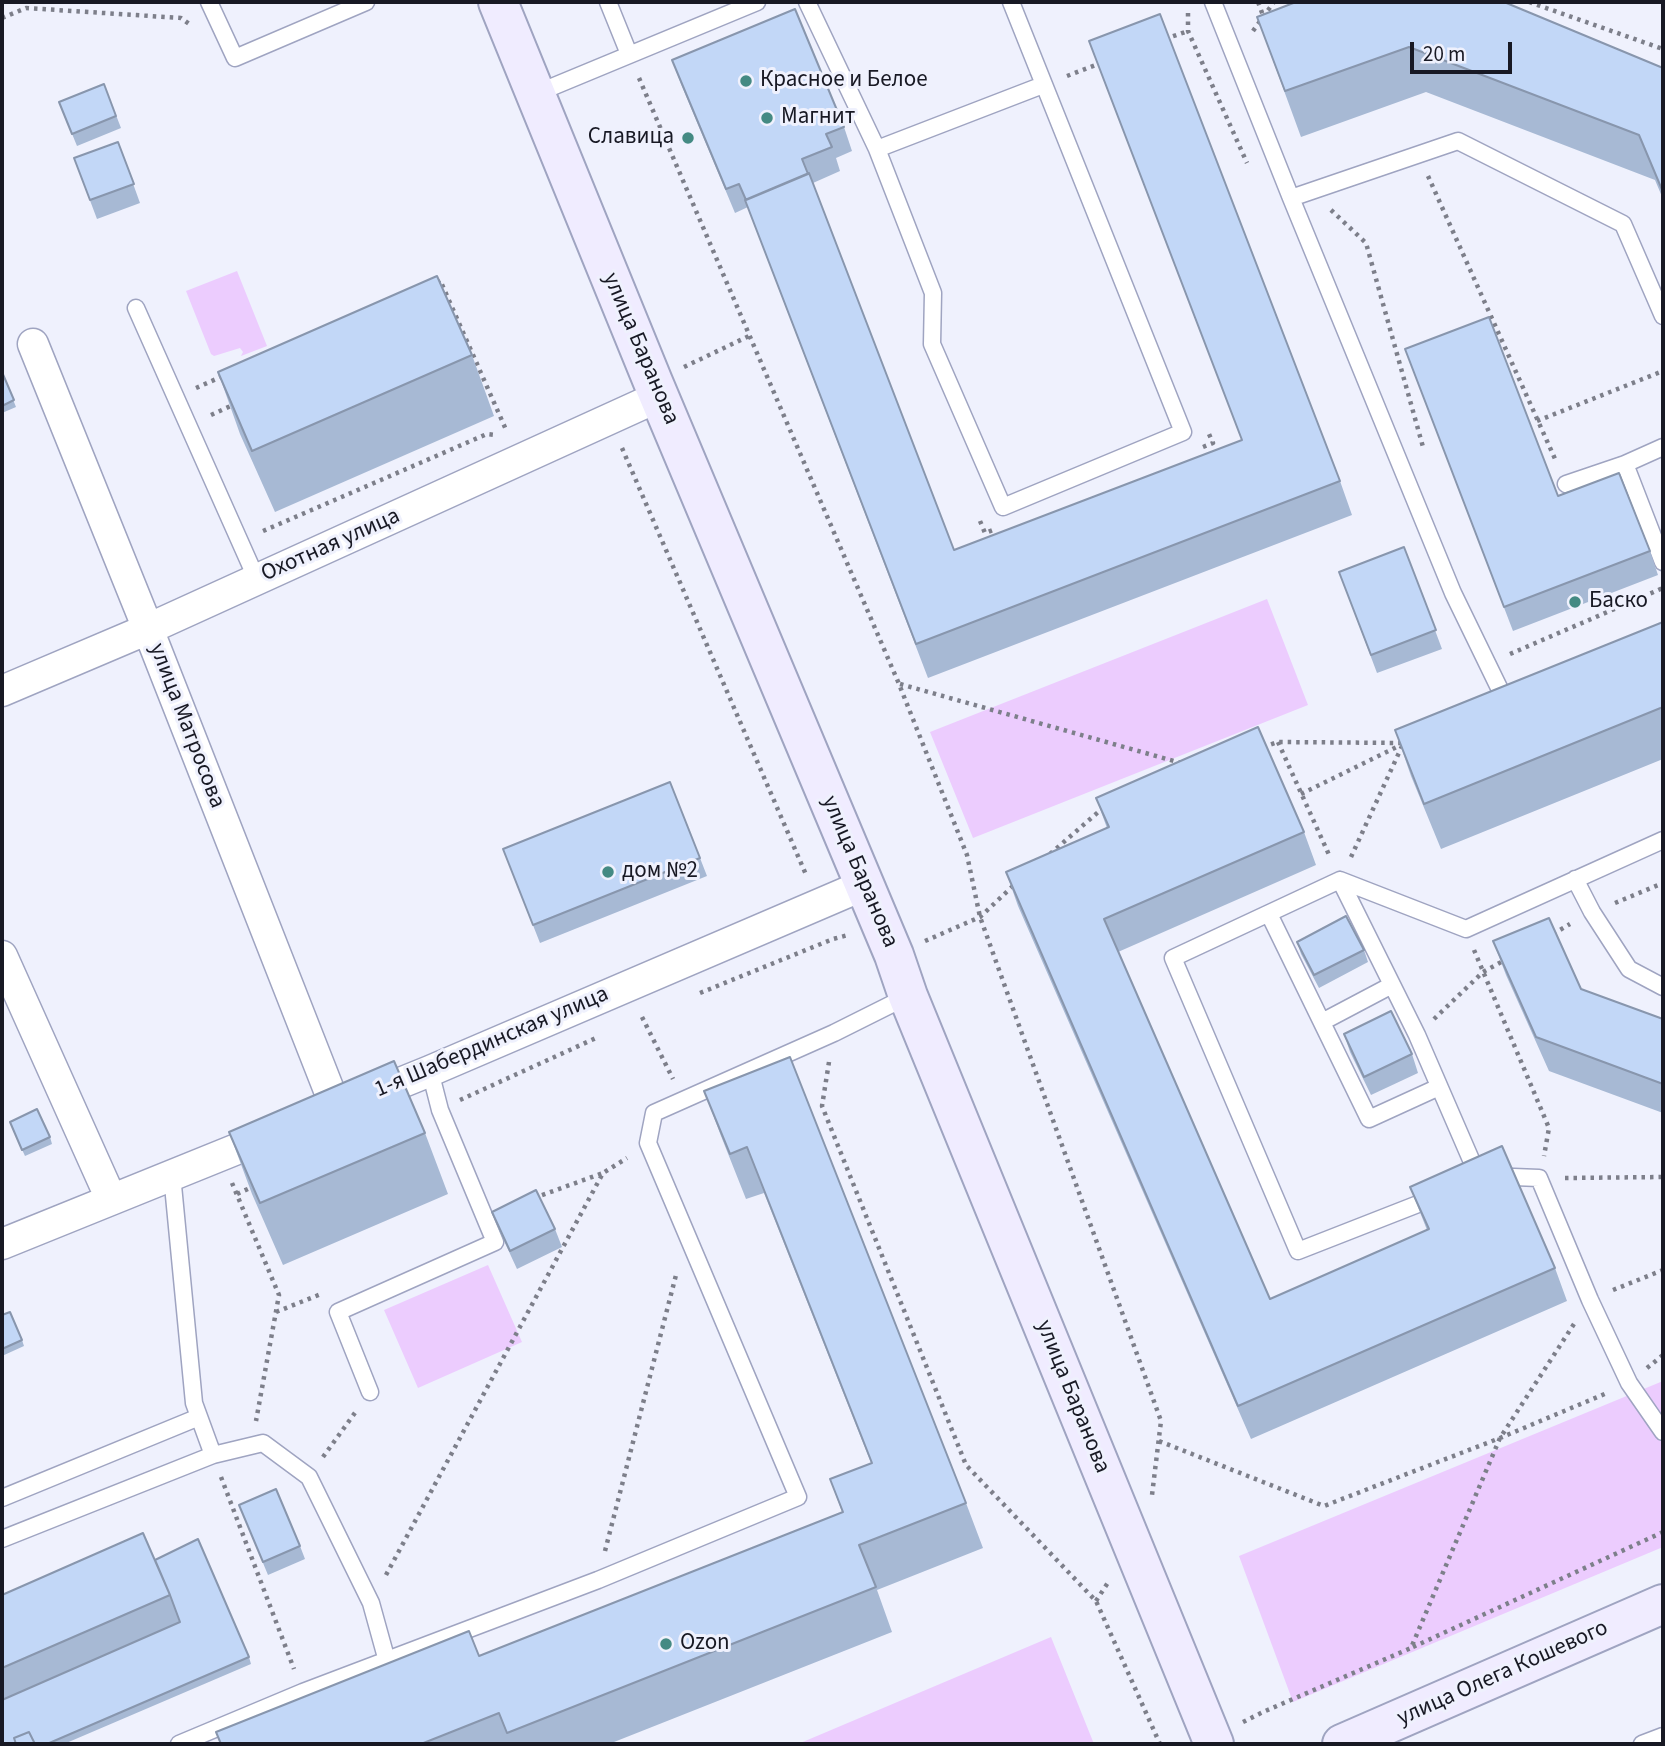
<!DOCTYPE html>
<meta charset="utf-8">
<style>
body{margin:0}
#map{position:relative;width:1665px;height:1746px;overflow:hidden;background:#eff1fd;font-family:"Source Sans 3",sans-serif}
canvas{display:block}
.frame{position:absolute;inset:0;border:4px solid #181924;pointer-events:none}
.scale{position:absolute;left:1410px;top:42px;width:102px;height:32px;box-sizing:border-box;border:4px solid #181924;border-top:0;padding-left:9px;font-size:21px;line-height:24px;white-space:nowrap;color:#181924;-webkit-text-stroke:5px #eff1fd;paint-order:stroke}
</style>
<div id="map">
<canvas width="1665" height="1746"></canvas>
<div class="frame"></div>
<div class="scale">20 m</div>
</div>
<script>
const ctx = document.querySelector('canvas').getContext('2d');
ctx.lineJoin = 'round';
function paint(path, color) { ctx.fillStyle = color; ctx.fill(path, 'evenodd'); }
const poly = rows => new Path2D(rows.map(r => 'M' + r).join(''));
function stroke(path, color, width, dash) { ctx.strokeStyle = color; ctx.lineWidth = width; ctx.lineCap = dash ? 'butt' : 'round'; ctx.setLineDash(dash || []); ctx.stroke(path); }
function write(font, color, halo, rows, align = 'center') {
  ctx.font = font + ' "Source Sans 3",sans-serif'; ctx.lineWidth = 6; ctx.setLineDash([]); ctx.textBaseline = 'middle'; ctx.strokeStyle = halo; ctx.fillStyle = color; for (const [text, x, y, turn = 0] of rows) {
    ctx.save(); ctx.translate(x, y); ctx.rotate((+turn || 0) * Math.PI / 180); ctx.textAlign = isNaN(turn) ? turn : align; if (halo) ctx.strokeText(text, 0, 0); ctx.fillText(text, 0, 0); ctx.restore();
  }
}
const green = poly([
 [237,271,267,346,241,356,243,352,240,348,214,356,211,354,186,291],
 [1267,599,1308,705,973,838,930,732],
 [488,1265,522,1342,418,1388,384,1310],
 [1663,1381,1663,1547,1293,1702,1239,1556],
 [1051,1637,1094,1744,798,1744]
]);
const path = poly([
 [1258,2,1264,18],
 [1529,2,1663,49],
 [1188,13,1188,31,1247,163],
 [2,18,26,8,181,18,192,26],
 [1253,31,1274,2],
 [1165,39,1188,31],
 [1067,76,1101,63],
 [639,78,899,684,967,855,980,917,1161,1421,1152,1495],
 [1428,176,1556,461],
 [1331,210,1366,243,1423,447],
 [437,282,440,280,507,432],
 [684,367,749,336],
 [196,388,223,376],
 [211,415,235,404],
 [1537,421,1663,371],
 [1203,447,1213,443,1209,434],
 [622,448,807,877],
 [980,521,985,533,993,530],
 [263,531,487,434,496,435],
 [1510,654,1663,588],
 [900,684,1181,763],
 [1278,742,1330,857],
 [1263,747,1278,742,1404,743],
 [1301,794,1403,744],
 [1050,854,1104,807],
 [1351,857,1403,744],
 [1615,903,1663,883],
 [1553,934,1570,924],
 [925,941,980,917,1014,885],
 [1474,950,1549,1128,1544,1156],
 [700,993,833,939,848,935],
 [642,1017,673,1079],
 [1434,1019,1483,972,1505,960],
 [829,1062,822,1106,966,1465,1096,1601,1160,1744],
 [460,1100,596,1038],
 [1565,1178,1663,1177],
 [232,1183,279,1295,256,1421],
 [237,1194,252,1187],
 [534,1198,603,1173],
 [1613,1290,1663,1270],
 [276,1312,321,1294],
 [1647,1368,1663,1355],
 [1159,1441,1324,1506,1500,1438,1607,1393],
 [323,1457,357,1410],
 [221,1477,294,1669],
 [605,1551,676,1275],
 [386,1575,603,1173,627,1158],
 [1096,1601,1109,1581],
 [1413,1647,1663,1532],
 [1243,1722,1263,1712,1411,1648,1500,1438,1574,1324]
]);
const lane = poly([
 [209,2,235,58,366,2],
 [608,2,629,54],
 [807,2,877,149,933,293,932,344,1003,507,1183,432,1011,2],
 [1213,2,1291,198,1453,593,1504,698,1511,695],
 [535,94,757,2],
 [877,149,1043,85],
 [1291,198,1458,141,1623,224,1663,316],
 [136,308,257,580],
 [1663,447,1625,464,1663,562],
 [1566,484,1625,464],
 [1575,879,1592,912,1629,969,1663,987],
 [1340,880,1417,1035,1472,1162,1488,1176,1539,1178,1590,1300,1629,1383,1663,1432],
 [1269,914,1369,1119,1439,1087],
 [1322,1022,1392,985],
 [172,1175,194,1403,213,1455],
 [1436,1197,1298,1251,1173,958,1340,880,1466,929,1663,840],
 [370,1392,338,1312,495,1242,440,1110,430,1071],
 [2,1498,199,1417],
 [2,1539,213,1455,263,1443,309,1477,371,1603,387,1661],
 [179,1744,303,1692,598,1580,798,1497,648,1143,654,1113,834,1033,908,996],
 [1642,1744,1663,1736]
]);
const street = poly([
 [33,344,148,629,336,1108],
 [2,691,148,629,660,396],
 [2,956,111,1199],
 [366,1097,430,1071,864,885],
 [2,1244,274,1134]
]);
const secondary = poly([
 [498,2,653,382,894,955,908,996,1214,1744],
 [1342,1744,1663,1604]
]);
const wall = poly([
 [1257,17,1663,68,1663,199,1655,180,1426,92,1301,137],
 [1089,41,1340,481,1352,515,928,678,749,211,748,207,735,213,681,84,672,60,844,127,852,151,836,158,840,171,813,183,954,550,1242,440],
 [104,84,121,128,77,146,59,102],
 [118,142,140,203,97,219,74,158],
 [472,355,494,416,275,512,240,434,218,372],
 [2,372,16,407,2,413],
 [1414,373,1558,496,1650,551,1658,575,1513,631],
 [1404,547,1442,649,1377,673,1339,572],
 [1663,622,1663,759,1441,849,1411,776,1395,730],
 [1096,798,1304,832,1316,865,1118,952,1270,1299,1427,1230,1410,1187,1555,1268,1567,1301,1251,1439,1018,906,1006,872,1107,828],
 [503,849,700,858,707,876,540,943],
 [1493,941,1581,989,1663,1019,1663,1113,1549,1071,1506,975],
 [1297,942,1364,950,1368,962,1319,988,1301,954],
 [1344,1034,1412,1054,1418,1073,1371,1095,1350,1052],
 [790,1057,966,1503,983,1548,877,1590,892,1632,609,1744,220,1744,479,1656,842,1512,830,1479,871,1463,764,1193,746,1199,721,1136,704,1091],
 [12,1128,50,1137,52,1144,25,1156],
 [229,1132,425,1133,448,1194,283,1265,252,1194],
 [492,1212,555,1229,562,1247,517,1269,499,1230],
 [2,1315,22,1340,24,1346,2,1356],
 [239,1505,300,1546,305,1559,268,1575],
 [155,1560,249,1657,251,1664,64,1744,2,1744,2,1595]
]);
const building = poly([
 [1296,2,1504,2,1663,68,1663,192,1639,135,1409,47,1285,91,1257,17,1296,2],
 [795,9,844,127,826,134,832,147,802,159,808,174,746,200,739,184,726,189,672,60,795,9],
 [1160,14,1340,481,916,644,745,200,809,173,954,550,1242,440,1089,41,1160,14],
 [104,84,116,116,72,134,59,102,104,84],
 [118,142,134,184,90,200,74,158,118,142],
 [437,276,472,355,252,451,218,372,437,276],
 [1489,317,1558,496,1619,473,1650,551,1504,607,1405,349,1489,317],
 [2,372,14,400,2,406,2,372],
 [1404,547,1436,630,1371,655,1339,572,1404,547],
 [1663,622,1663,707,1424,804,1395,730,1663,622],
 [1258,727,1304,832,1104,919,1270,1299,1429,1229,1410,1187,1502,1146,1555,1268,1238,1406,1006,872,1109,827,1096,798,1258,727],
 [670,782,700,858,533,925,503,849,670,782],
 [1346,916,1364,950,1314,975,1297,942,1346,916],
 [1549,918,1581,989,1663,1019,1663,1084,1536,1037,1493,941,1549,918],
 [1391,1011,1412,1054,1364,1077,1344,1034,1391,1011],
 [790,1057,966,1503,859,1545,876,1587,507,1733,499,1713,421,1744,221,1744,216,1732,469,1631,479,1656,843,1512,830,1479,872,1463,747,1147,730,1154,704,1091,790,1057],
 [394,1061,425,1133,260,1203,229,1132,394,1061],
 [37,1109,50,1137,22,1150,10,1122,37,1109],
 [536,1190,555,1229,510,1251,492,1212,536,1190],
 [10,1312,22,1340,2,1349,2,1315,10,1312],
 [276,1489,300,1546,263,1562,239,1505,276,1489],
 [143,1533,170,1595,2,1668,2,1595,143,1533],
 [198,1539,249,1657,47,1744,35,1744,29,1732,14,1738,16,1744,2,1744,2,1700,180,1622,170,1595,155,1560,198,1539],
 [29,1732,35,1744,16,1744,14,1738,29,1732]
]);
const markers = [
 [746,81,7,"#448a83"],
 [767,118,7,"#448a83"],
 [688,138,7,"#448a83"],
 [1575,602,7,"#448a83"],
 [608,872,7,"#448a83"],
 [666,1644,7,"#448a83"]
];
const poiNames = [
 ["Красное и Белое",760,81],
 ["Магнит",781,118],
 ["Славица",674,138,"right"],
 ["Баско",1589,602],
 ["дом №2",622,872],
 ["Ozon",680,1644]
];
const streetNames = [
 ["улица Баранова",640,349,67],
 ["Охотная улица",331,546,-24],
 ["улица Матросова",186,726,69],
 ["улица Баранова",859,872,67],
 ["1-я Шабердинская улица",492,1043,-23],
 ["улица Баранова",1072,1397,68],
 ["улица Олега Кошевого",1503,1674,-24]
];
paint(green, '#ecccfe');
stroke(lane, '#9fa4c1', 19);
stroke(street, '#9fa4c1', 33);
stroke(secondary, '#9fa4c1', 42);
stroke(path, '#7d7f8a', 4.5, [3.5, 5]);
stroke(lane, '#fff', 16);
stroke(street, '#fff', 30);
stroke(secondary, '#f0ecff', 38);
paint(wall, '#a7b9d4');
paint(building, '#c2d7f7');
stroke(building, '#8896ad', 2);
for (const [x, y, r, color] of markers) { const dot = new Path2D(); dot.arc(x, y, r, 0, 2 * Math.PI); ctx.fillStyle = color; ctx.fill(dot); stroke(dot, '#eff1fd', 2.5); }
write('23px', '#181924', '#eff1fd', poiNames, 'left');
write('23px', '#181924', '#eff1fd', streetNames);
</script>
